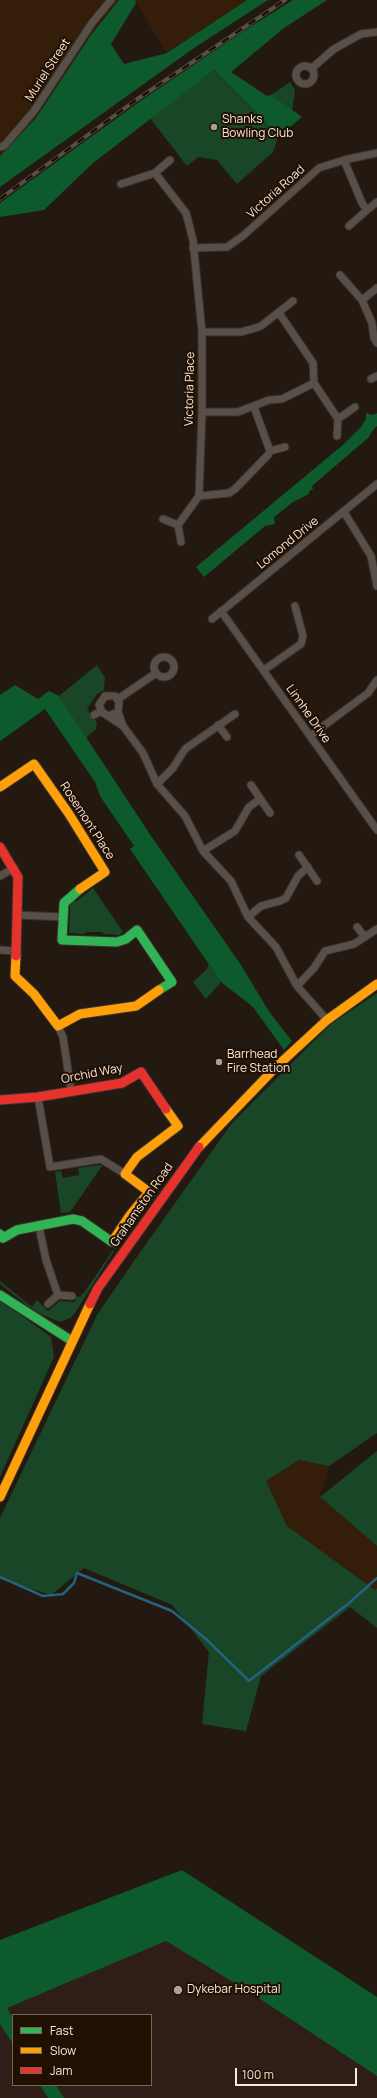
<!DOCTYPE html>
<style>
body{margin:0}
#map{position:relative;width:377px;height:2098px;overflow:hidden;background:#231910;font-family:Manrope,sans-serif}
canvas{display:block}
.legend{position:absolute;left:12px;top:2014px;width:140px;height:72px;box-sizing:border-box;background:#210f02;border:1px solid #76665a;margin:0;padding:5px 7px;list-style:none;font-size:12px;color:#f5e8dd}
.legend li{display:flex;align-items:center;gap:8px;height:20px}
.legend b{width:20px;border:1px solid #76665a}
.scale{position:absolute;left:235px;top:2068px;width:122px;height:18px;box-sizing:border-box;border:2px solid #f5e8dd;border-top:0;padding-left:5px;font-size:12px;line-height:14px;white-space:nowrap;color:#f5e8dd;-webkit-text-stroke:3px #210f02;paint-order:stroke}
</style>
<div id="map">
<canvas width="377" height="2098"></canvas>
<ul class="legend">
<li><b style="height:5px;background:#30b455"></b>Fast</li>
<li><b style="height:5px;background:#ff9f0a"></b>Slow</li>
<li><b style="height:5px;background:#e5322d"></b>Jam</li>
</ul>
<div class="scale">100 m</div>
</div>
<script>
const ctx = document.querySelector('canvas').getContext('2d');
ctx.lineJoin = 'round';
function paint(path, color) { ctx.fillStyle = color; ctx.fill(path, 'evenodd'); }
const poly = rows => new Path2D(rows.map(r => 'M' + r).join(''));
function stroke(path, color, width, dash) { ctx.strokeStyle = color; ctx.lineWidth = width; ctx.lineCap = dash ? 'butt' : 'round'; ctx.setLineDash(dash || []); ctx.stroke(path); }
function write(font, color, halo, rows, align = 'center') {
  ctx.font = font + ' Manrope,sans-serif'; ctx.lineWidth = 4; ctx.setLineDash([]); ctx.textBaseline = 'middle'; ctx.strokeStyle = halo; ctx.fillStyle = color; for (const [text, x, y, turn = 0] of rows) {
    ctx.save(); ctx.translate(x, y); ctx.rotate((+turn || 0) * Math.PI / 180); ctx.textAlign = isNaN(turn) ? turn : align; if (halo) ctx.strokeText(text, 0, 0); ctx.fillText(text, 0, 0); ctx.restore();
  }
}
const built = poly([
 [0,0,247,0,167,53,136,3,106,15,91,35,36,118,0,156],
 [299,1460,329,1466,320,1497,377,1546,377,1588,375,1590,287,1526,266,1481]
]);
const education = poly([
 [187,1875,377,2004,377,2098,0,2098,0,1945],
 [13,2015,151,2015,151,2085,13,2085]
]);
const green = poly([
 [214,70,261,117,278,137,273,152,237,184,217,160,198,157,187,166,150,118],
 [290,82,295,90,292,111,271,95],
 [97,665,105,678,104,690,97,694,87,709,97,723,96,729,86,738,59,696],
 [93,888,123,932,119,935,104,934,102,932,86,932,84,934,69,933,70,904,74,901,77,901],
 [209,964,221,982,206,999,193,982,207,969],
 [377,993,377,1433,329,1466,299,1460,266,1481,287,1526,375,1590,377,1588,377,1628,350,1607,261,1676,246,1731,202,1724,209,1652,172,1605,84,1568,51,1595,0,1579,0,1518,97,1315,136,1258,232,1123,331,1024],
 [100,1165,102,1166,70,1212,61,1213,55,1172,61,1171,63,1178,79,1175,78,1168],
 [153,1191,156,1195,116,1249,113,1247],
 [113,1250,114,1251,75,1313,70,1318,60,1322,36,1312,0,1284,0,1281,32,1307,37,1300,48,1311,60,1301,75,1302,76,1296,81,1297,82,1293,84,1293],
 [0,1300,51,1337,54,1357,0,1477],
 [377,1451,377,1546,320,1497]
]);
const forest = poly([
 [119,0,135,0,136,3,111,44,124,64,167,53,247,0,268,0,194,48,0,187,0,156,36,118,91,35],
 [293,0,327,0,284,28,231,72,267,96,271,95,302,117,278,137,261,117,214,70,93,163,44,210,0,217,0,203,139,102,242,32],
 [366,413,373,415,377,413,377,426,373,430,368,438,312,486,313,489,309,491,309,494,293,502,274,517,275,524,265,526,204,577,196,567,344,444,361,427,366,419],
 [15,685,38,699,49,691,59,696,149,833,241,965,270,1013,292,1041,284,1050,253,1007,221,982,130,849,134,846,100,796,95,782,45,709,0,741,0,695],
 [182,1870,377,1997,377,2076,251,1993,166,1941,7,2008,13,2018,13,2044,0,2024,0,1940],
 [40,2085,56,2085,64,2098,48,2098]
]);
const stream = poly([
 [0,1577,43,1596,63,1594,74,1583,77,1573,172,1611,206,1639,249,1681,349,1603,377,1578]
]);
const street = poly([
 '296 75a9 9 0 1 1 18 0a9 9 0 1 1-18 0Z',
 [312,68,334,49,361,34,377,32],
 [0,147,4,146,34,111,92,23,111,0],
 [344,160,362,203,367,210,349,226],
 [155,173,170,160],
 [121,184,155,173,186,213,193,240,202,332,202,412,199,496,178,525,163,519],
 [367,210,377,202],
 [193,248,227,247,244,235,319,168,344,160,377,153],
 [340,275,362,300],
 [377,288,362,300,372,323,374,338,377,343],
 [279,313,313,363,314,383,338,419,337,436],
 [202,332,241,332,252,329,261,326,293,301],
 [371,379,377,376],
 [202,412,238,412,269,400,282,399,314,383],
 [338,419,355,407],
 [270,451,285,447],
 [199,496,229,493,235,489,268,455,270,451,254,407],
 [344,512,371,556,377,586],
 [178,525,181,542],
 [221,611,377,830],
 [212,619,377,484],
 '154 667a10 10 0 1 1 20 0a10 10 0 1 1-20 0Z',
 [264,670,301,644,303,636,295,606],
 [118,699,156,673],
 [94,715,101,711],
 [108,716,118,712,119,702,115,696,105,696,99,705,102,712,123,726,118,712],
 [218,725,227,737],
 [123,726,143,753,157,784,185,816,203,851,231,881,248,917,276,947,297,986,327,1020],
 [310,736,368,693,377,680],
 [157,784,173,768,185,749,235,714],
 [251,785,270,813],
 [203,851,235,831,249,807,260,799],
 [299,855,317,881],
 [0,876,14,868],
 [17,915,63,917],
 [248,917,261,906,280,901,286,898,298,876,308,867],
 [357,927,365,937],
 [0,950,16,951],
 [297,986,314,968,325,951,354,944,377,929],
 [58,1026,63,1037,71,1091],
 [38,1097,50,1167,101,1159,125,1174],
 [39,1227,46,1260,58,1295],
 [48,1304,58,1295,72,1296]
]);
const fast = poly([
 [80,889,64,903,62,940,117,942,126,939,137,930,172,982,159,990],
 [0,1234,3,1238,17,1230,73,1219,82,1221,112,1242,114,1239],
 [0,1295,72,1341]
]);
const slow = poly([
 [0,787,34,764,69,814,105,872,80,889],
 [16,956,15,976,34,994,58,1026,80,1014,136,1006,159,990],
 [199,1147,275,1068,327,1020,377,984],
 [114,1239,130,1215,149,1192,125,1174,137,1157,178,1126,166,1109],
 [0,1497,90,1304]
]);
const jam = poly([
 [0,847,18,877,16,956],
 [0,1100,38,1097,122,1083,141,1072,166,1109],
 [90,1304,98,1288,199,1147]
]);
const rail = poly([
 [0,199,136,100,285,0]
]);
const markers = [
 [214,127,4,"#aca095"],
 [219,1062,4,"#aca095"],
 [178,1990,5,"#aca095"]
];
const streetNames = [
 ["Muriel Street",48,70,-57],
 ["Victoria Road",276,192,-42],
 ["Victoria Place",190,389,-89],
 ["Lomond Drive",288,543,-39],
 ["Linnhe Drive",308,714,55],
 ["Rosemont Place",87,821,57],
 ["Orchid Way",92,1074,-11],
 ["Grahamston Road",142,1205,-55]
];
const poiNames = [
 ["Shanks",222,120],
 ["Bowling Club",222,134],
 ["Barrhead",227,1055],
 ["Fire Station",227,1069],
 ["Dykebar Hospital",187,1990]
];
paint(built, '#341e0a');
paint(education, '#2f1e18');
paint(green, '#194627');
paint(forest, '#0d5a2d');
stroke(stream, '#246282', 2.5);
stroke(street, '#3a322c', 9);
stroke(fast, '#3a322c', 11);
stroke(slow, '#3a322c', 11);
stroke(jam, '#3a322c', 11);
stroke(street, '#584f48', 7);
stroke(fast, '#30b455', 9);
stroke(slow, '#ff9f0a', 9);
stroke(jam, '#e5322d', 9);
stroke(rail, '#574f49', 4);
stroke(rail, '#210f02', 2.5, [8]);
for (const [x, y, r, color] of markers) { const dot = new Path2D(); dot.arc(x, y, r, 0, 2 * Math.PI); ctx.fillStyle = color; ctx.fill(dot); stroke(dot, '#210f02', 1.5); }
write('12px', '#f5e8dd', '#210f02', streetNames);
write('12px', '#f5e8dd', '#210f02', poiNames, 'left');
</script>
